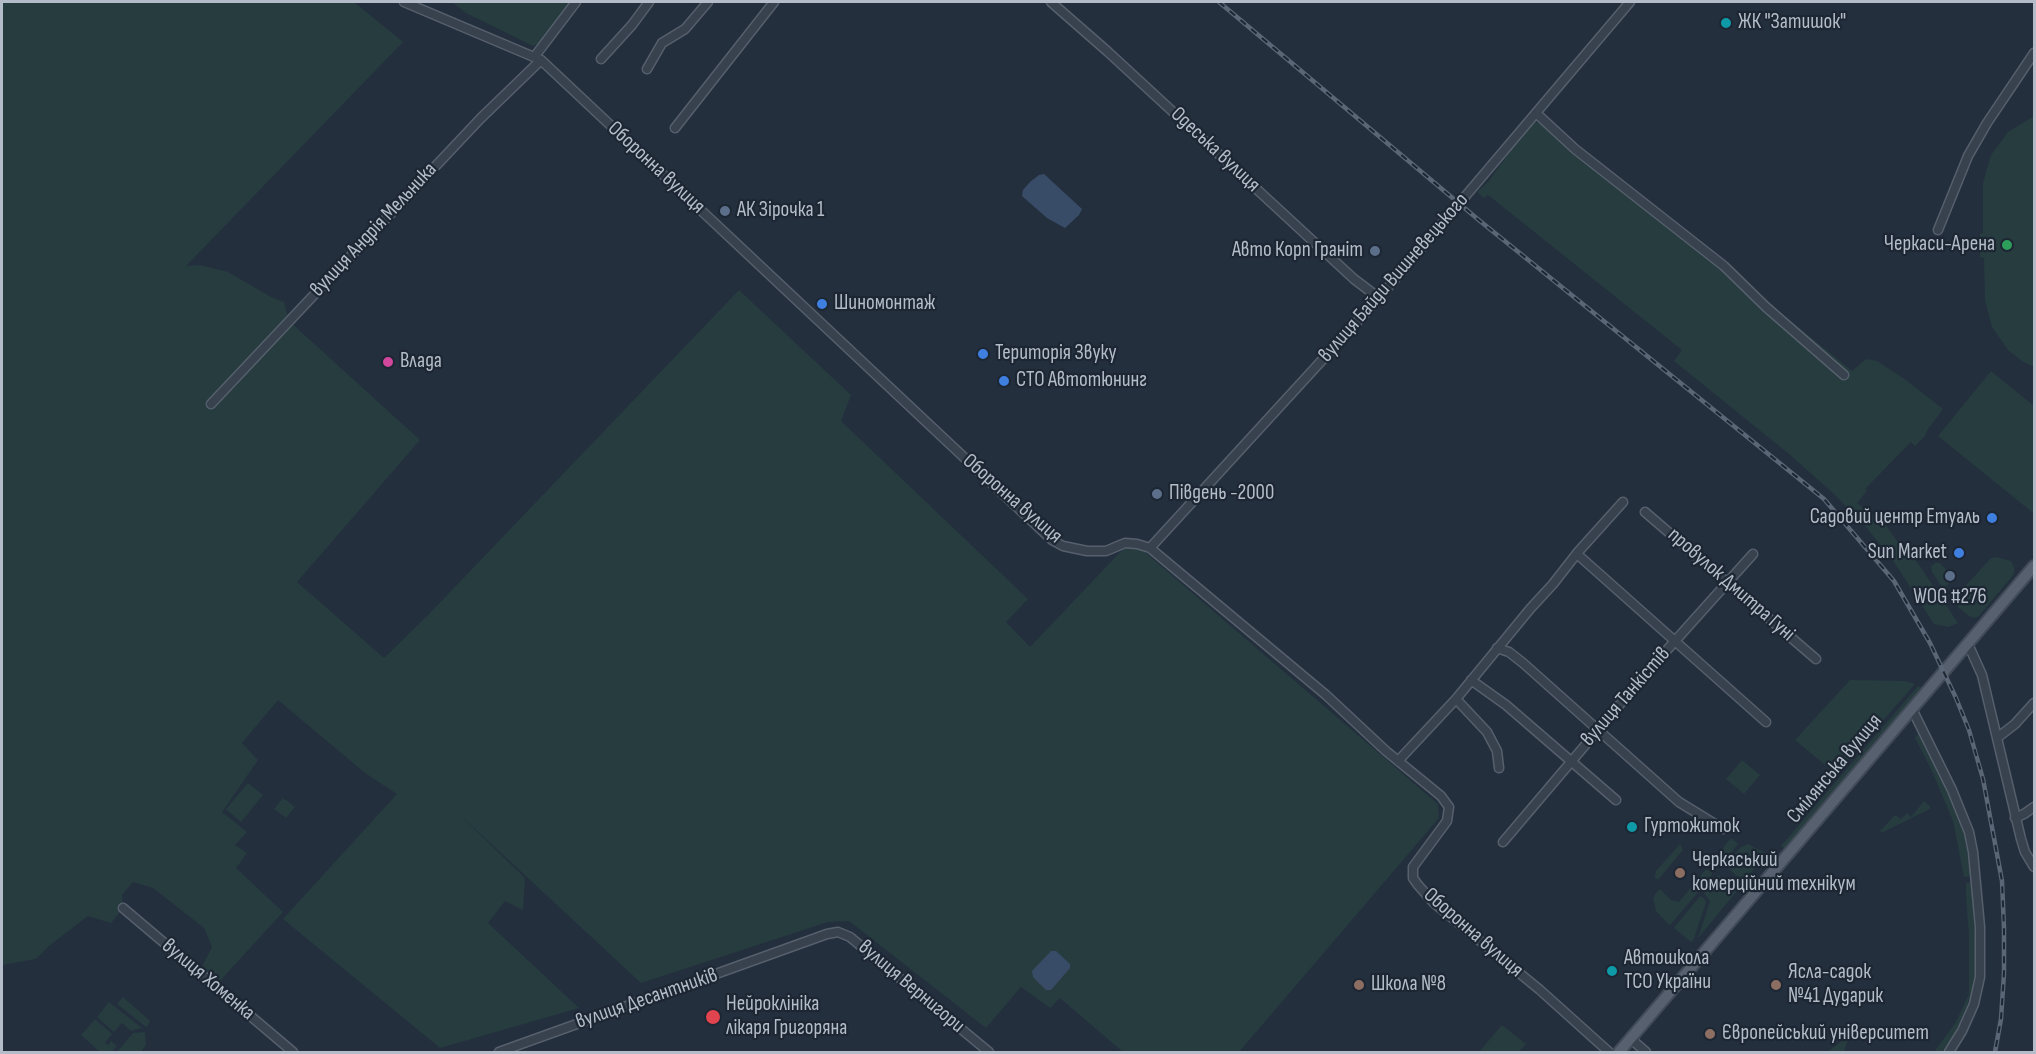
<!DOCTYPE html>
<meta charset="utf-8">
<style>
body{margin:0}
#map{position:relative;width:2036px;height:1054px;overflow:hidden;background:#242f3e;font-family:"Sofia Sans Condensed",sans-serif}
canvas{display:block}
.frame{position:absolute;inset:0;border:3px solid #b4bcc9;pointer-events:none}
</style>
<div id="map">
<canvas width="2036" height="1054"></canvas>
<div class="frame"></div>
</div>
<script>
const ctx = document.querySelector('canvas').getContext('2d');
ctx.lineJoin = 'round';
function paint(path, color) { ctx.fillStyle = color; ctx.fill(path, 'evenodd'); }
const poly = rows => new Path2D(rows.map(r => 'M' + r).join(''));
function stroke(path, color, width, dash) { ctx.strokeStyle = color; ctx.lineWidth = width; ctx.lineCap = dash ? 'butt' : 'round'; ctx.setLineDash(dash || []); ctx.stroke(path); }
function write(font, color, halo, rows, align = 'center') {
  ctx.font = font + ' "Sofia Sans Condensed",sans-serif'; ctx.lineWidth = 4.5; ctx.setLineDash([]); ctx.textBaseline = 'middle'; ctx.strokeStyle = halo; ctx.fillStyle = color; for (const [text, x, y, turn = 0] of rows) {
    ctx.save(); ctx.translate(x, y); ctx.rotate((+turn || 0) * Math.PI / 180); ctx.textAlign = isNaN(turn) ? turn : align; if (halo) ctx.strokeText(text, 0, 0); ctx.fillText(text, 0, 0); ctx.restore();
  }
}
const green = poly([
 [2,2,354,2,403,42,186,266,200,265,228,272,271,297,284,302,289,321,420,440,297,582,384,658,429,614,739,290,851,395,841,421,1028,599,1006,622,1030,647,1125,547,1140,548,1438,804,1439,818,1239,1052,1123,1052,1060,998,1050,1008,1021,987,986,1028,849,921,828,922,641,983,459,814,525,878,523,910,505,901,488,923,579,1008,440,1048,283,919,397,794,365,773,278,700,242,743,258,760,222,812,247,832,235,845,247,853,236,868,283,912,218,983,201,968,212,947,204,928,153,888,133,882,122,895,123,908,111,923,88,916,49,946,36,959,2,965],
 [452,2,574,2,541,43,533,46,466,13],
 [2034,116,2034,367,2022,361,2008,350,1992,327,1985,300,1984,258,1980,257,1980,234,1983,233,1983,183,1991,155,2008,132],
 [1535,122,1541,124,1723,267,1766,308,1770,304,1852,371,1866,359,1877,361,1906,380,1943,409,1928,429,1925,436,1915,446,1911,442,1865,489,1867,491,1857,503,1885,524,1907,555,1911,553,1958,623,1948,627,1934,624,1892,559,1865,526,1833,493,1789,454,1674,361,1682,350,1488,195,1484,198,1477,192,1488,182,1531,123],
 [1991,371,2034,406,2034,509,2032,512,1938,436],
 [1996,557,2011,561,2014,567,2014,574,1979,616,1975,618,1969,616,1958,607,1958,594,1991,558],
 [1935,563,1940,563,1953,577,1952,581,1945,587,1942,587,1932,572,1931,567],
 [1850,680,1905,681,1915,684,1836,774,1795,740],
 [1918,686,1922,688,1785,849,1781,846],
 [1918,734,1959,816,1965,838,1971,876,1964,877,1953,821,1931,769,1915,738],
 [1742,760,1760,775,1744,794,1726,779],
 [248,783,263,795,241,822,226,809],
 [283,798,295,807,286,818,274,809],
 [1924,801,1930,806,1930,809,1881,833,1880,831,1895,815,1901,819,1907,813,1911,817],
 [1731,838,1738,844,1726,859,1718,859,1716,856],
 [1680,844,1683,850,1658,880,1655,878,1656,871],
 [1748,844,1767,854,1743,882,1725,865,1741,847],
 [1706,869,1712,872,1711,877,1670,925,1668,924,1656,911,1653,898,1656,893,1660,889,1671,900,1679,902],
 [1718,875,1735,888,1737,891,1698,938,1710,901,1704,893,1705,890],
 [1972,882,1975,929,1975,980,1967,1006,1955,1033,1942,1052,1934,1052,1956,1022,1969,994,1969,935,1966,896,1966,883],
 [1700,896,1704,898,1706,903,1693,941,1691,942,1674,928],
 [123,997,149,1020,150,1022,146,1027,117,1004],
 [109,1002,142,1028,131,1031,122,1023,114,1032,97,1017],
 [95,1019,112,1034,105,1043,108,1045,111,1041,117,1046,112,1052,100,1052,81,1035],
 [1502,1025,1526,1044,1519,1052,1479,1052],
 [145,1032,146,1045,141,1052,117,1052,133,1033],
 [1849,1036,1844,1052,1827,1052]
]);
const water = poly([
 [1044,174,1082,209,1079,215,1065,228,1047,218,1022,196,1023,190,1030,182,1039,175],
 [1051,951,1056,951,1070,964,1070,968,1051,990,1046,990,1033,977,1032,971]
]);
const minor = poly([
 [404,2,541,60,1052,540,1063,546,1087,551,1106,551,1125,543,1137,544,1150,548,1326,695,1386,751,1441,796,1449,807,1447,821,1413,867,1413,878,1418,885,1434,903,1540,990,1609,1052],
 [1051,2,1107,51,1354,279,1379,298],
 [535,56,576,2],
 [601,59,632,25,649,2],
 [647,69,662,43,685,29,708,2],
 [1536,113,1575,149,1724,266,1766,307,1844,375],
 [675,128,774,2],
 [1938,230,1968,156,1987,123,2034,53],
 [211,404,481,118,541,60],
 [1645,512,1816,659],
 [1150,548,1379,298,1630,2],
 [1577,554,1766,722],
 [1968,644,1982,675,2021,839,2025,852,2034,867],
 [1497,648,1509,652,1523,663,1679,802,1723,829],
 [1471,680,1506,705,1616,800],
 [1456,699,1487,732,1497,751,1499,768],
 [1912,709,1952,790,1969,832,1973,852,1980,927,1980,977,1974,1004,1962,1031,1949,1052],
 [1997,738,2015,724,2034,703],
 [1398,761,1456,699,1530,609,1553,584,1578,552,1623,502],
 [2015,818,2024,814,2034,807],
 [1503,842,1649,670,1753,554],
 [123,908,293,1052],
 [1631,1039,1646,1052],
 [499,1052,827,934,838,932,850,937,989,1052]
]);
const major = poly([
 [1619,1052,2034,566]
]);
const rail = poly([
 [1219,2,1480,221,1824,499,1894,581,1930,643,1956,698,1969,730,1983,779,2002,881,2004,928,2004,973,2001,1019,1995,1052]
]);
const markers = [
 [1726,23,6,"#0f9aa8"],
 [725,211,6,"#5c6f8a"],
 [2007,245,6,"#2e9e5b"],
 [1375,251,6,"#5c6f8a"],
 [822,304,6,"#3f7fe0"],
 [983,354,6,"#3f7fe0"],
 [388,362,6,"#d1479c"],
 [1004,381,6,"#3f7fe0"],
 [1157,494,6,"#5c6f8a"],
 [1992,518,6,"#3f7fe0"],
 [1959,553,6,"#3f7fe0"],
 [1950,576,6,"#5c6f8a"],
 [1632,827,6,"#0f9aa8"],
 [1680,873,6,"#8d6e63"],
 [1612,971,6,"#0f9aa8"],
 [1359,985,6,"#8d6e63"],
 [1776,985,6,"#8d6e63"],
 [713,1017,8,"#e0444e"],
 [1710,1034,6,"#8d6e63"]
];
const poiNames = [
 ["ЖК \"Затишок\"",1738,23],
 ["АК Зірочка 1",737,211],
 ["Черкаси-Арена",1995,245,"right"],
 ["Авто Корп Граніт",1363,251,"right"],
 ["Шиномонтаж",834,304],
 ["Територія Звуку",995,354],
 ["Влада",400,362],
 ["СТО Автотюнинг",1016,381],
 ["Південь -2000",1169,494],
 ["Садовий центр Етуаль",1980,518,"right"],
 ["Sun Market",1947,553,"right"],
 ["WOG #276",1950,598,"center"],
 ["Гуртожиток",1644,827],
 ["Черкаський",1692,861],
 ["комерційний технікум",1692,885],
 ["Автошкола",1624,959],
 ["ТСО України",1624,983],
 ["Ясла-садок",1788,973],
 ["№41 Дударик",1788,997],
 ["Школа №8",1371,985],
 ["Нейроклініка",726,1005],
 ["лікаря Григоряна",726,1029],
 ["Європейський університет",1722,1034]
];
const streetNames = [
 ["Одеська вулиця",1215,150,43],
 ["Оборонна вулиця",656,168,43],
 ["вулиця Андрія Мельника",374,230,-47],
 ["вулиця Байди Вишневецького",1394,278,-49],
 ["Оборонна вулиця",1012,499,41],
 ["провулок Дмитра Гуні",1731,585,41],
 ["вулиця Танкістів",1626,697,-49],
 ["Смілянська вулиця",1835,769,-50],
 ["Оборонна вулиця",1473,933,41],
 ["вулиця Хоменка",208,980,40],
 ["вулиця Вернигори",911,987,40],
 ["вулиця Десантників",647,999,-19]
];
paint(green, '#263c3f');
paint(water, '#394c67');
stroke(minor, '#565f6c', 11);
stroke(major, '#414a57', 14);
stroke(minor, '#38414e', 8);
stroke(major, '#56606e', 10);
stroke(rail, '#5a6575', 4.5);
stroke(rail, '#1d2633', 2, [7]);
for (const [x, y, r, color] of markers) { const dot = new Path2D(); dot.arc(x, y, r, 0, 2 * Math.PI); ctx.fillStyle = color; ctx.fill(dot); stroke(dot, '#1d2633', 2); }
write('21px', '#b4bcc9', '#1d2633', poiNames, 'left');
write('21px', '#b4bcc9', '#1d2633', streetNames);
</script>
